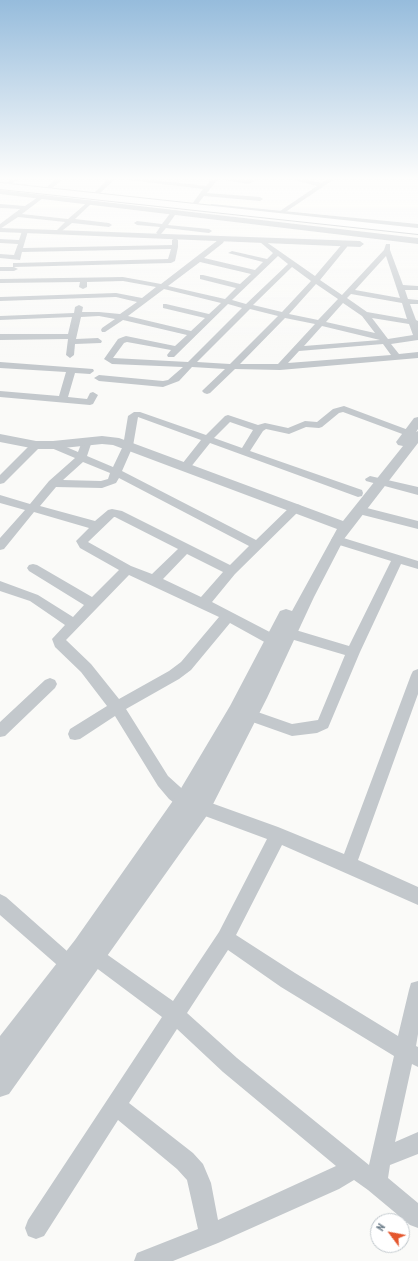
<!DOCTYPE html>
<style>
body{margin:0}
#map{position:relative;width:418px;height:1261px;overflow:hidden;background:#fafaf8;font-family:"PT Sans Narrow",sans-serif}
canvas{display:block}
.north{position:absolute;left:370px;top:1213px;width:40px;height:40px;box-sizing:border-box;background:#fff;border:1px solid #c1c8cd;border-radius:50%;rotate:302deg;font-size:11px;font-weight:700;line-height:16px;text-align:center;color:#657683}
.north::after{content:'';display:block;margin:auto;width:14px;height:18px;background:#e4572e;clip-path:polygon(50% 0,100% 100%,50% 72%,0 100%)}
</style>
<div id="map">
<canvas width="418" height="1261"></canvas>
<div class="north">N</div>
</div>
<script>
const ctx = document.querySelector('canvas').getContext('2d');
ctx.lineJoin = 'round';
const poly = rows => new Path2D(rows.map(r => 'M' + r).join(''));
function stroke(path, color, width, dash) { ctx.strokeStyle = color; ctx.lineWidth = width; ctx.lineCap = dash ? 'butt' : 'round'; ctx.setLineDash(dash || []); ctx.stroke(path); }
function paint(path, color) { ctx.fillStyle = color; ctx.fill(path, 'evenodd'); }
const minor = poly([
 [10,180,17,180,10,185,6,185,6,183,10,180],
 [55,180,62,180,51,189,47,189,47,187,55,180],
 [107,180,114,180,99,194,95,194,95,192,107,180],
 [130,180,152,180,206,186,211,180,217,180,207,193,260,197,263,199,260,201,204,196,197,205,195,206,192,204,203,189,130,180],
 [225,180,256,180,248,184,225,180],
 [295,180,308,180,321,183,326,180,333,180,284,213,280,213,280,211,317,186,295,180],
 [41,195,44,197,43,198,22,214,68,219,90,200,93,202,92,203,75,219,109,223,112,225,109,227,72,223,58,234,55,232,65,222,18,217,0,229,0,224,20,209,0,208,0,204,25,206,41,195],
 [174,210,177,212,168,225,209,229,212,231,209,233,166,228,161,234,159,235,156,233,160,227,137,225,134,223,137,221,162,224,172,211,174,210],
 [25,229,28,231,23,248,172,245,172,240,175,238,178,240,178,247,175,261,171,263,13,267,13,263,16,263,168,259,171,249,22,252,20,260,0,258,0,254,14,255,18,244,0,243,0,239,19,240,22,231,25,229],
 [222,237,225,239,223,243,204,258,255,270,263,262,228,253,232,251,267,259,273,253,260,242,259,241,262,239,315,276,344,242,348,242,349,243,347,247,320,280,342,295,384,250,386,244,390,244,390,250,403,285,418,286,418,290,405,290,408,299,418,300,418,304,410,304,416,320,418,321,418,340,391,344,399,354,418,352,418,358,280,370,235,369,210,393,207,394,204,393,202,391,204,389,225,369,192,367,179,381,163,387,99,381,94,378,99,375,163,381,168,380,183,367,112,364,104,359,118,339,123,337,126,336,175,346,187,335,123,320,105,332,102,332,101,330,102,328,115,319,99,316,81,317,76,339,98,338,102,341,101,343,75,344,74,355,70,358,66,355,68,339,0,340,0,334,68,334,72,317,0,320,0,316,74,313,75,307,79,305,83,307,82,312,99,312,120,314,137,302,116,297,0,301,0,297,116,293,142,298,156,287,123,281,87,282,87,287,83,289,79,287,80,282,0,283,0,279,123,277,161,284,222,237],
 [278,256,288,264,246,304,232,300,278,256],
 [386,256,400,298,355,290,386,256],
 [200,262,251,274,240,284,203,275,200,275,200,279,236,288,225,299,168,286,200,262],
 [292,267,311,281,282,312,253,305,292,267],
 [316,284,338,299,318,320,289,314,316,284],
 [164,289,221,303,209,314,166,304,163,304,163,308,205,318,191,331,128,316,164,289],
 [351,294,402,303,407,319,367,312,347,298,351,294],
 [343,303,362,316,375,333,326,322,343,303],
 [228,304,242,308,188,362,113,358,124,343,127,342,171,350,167,355,168,357,174,357,228,304],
 [250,309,278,316,230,364,197,362,250,309],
 [285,318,315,324,278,364,240,364,285,318],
 [372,318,409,324,413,335,388,339,372,318],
 [322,326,380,340,304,346,322,326],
 [383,344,391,355,288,363,299,351,383,344],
 [0,267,14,267,18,269,14,271,0,271,0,267],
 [0,362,93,369,94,371,90,374,75,373,68,397,87,399,90,393,93,392,98,395,93,404,90,405,0,397,0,391,59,396,66,372,0,368,0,362],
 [344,406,411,431,413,433,411,435,405,435,343,412,339,413,322,427,319,428,306,427,289,434,266,429,263,431,250,451,362,490,363,493,362,496,358,497,210,443,190,468,182,468,181,466,182,464,201,440,138,417,133,446,122,471,256,540,292,505,296,504,300,505,302,508,235,574,212,602,287,641,289,645,287,649,282,650,277,649,230,623,191,670,179,679,126,709,168,776,189,795,278,827,344,854,411,675,413,671,418,669,418,694,358,860,418,887,418,905,282,845,236,935,295,973,398,1036,409,990,411,983,418,981,418,1034,416,1046,418,1047,418,1067,412,1064,395,1142,418,1132,418,1154,390,1165,388,1178,418,1203,418,1228,410,1225,368,1190,354,1180,339,1189,218,1243,173,1261,134,1261,137,1253,198,1229,187,1180,177,1169,118,1120,44,1236,36,1239,28,1236,25,1228,28,1220,162,1017,83,958,80,952,83,946,89,943,95,946,173,1001,219,932,267,839,178,806,169,799,158,786,115,716,80,739,75,740,70,739,68,734,70,729,107,706,81,672,55,647,52,639,65,625,30,601,0,591,0,581,38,595,73,617,84,605,29,571,27,568,29,565,33,564,37,565,92,597,119,570,80,548,76,541,89,528,34,512,4,549,0,550,0,538,25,510,0,503,0,495,30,504,49,481,75,458,49,447,48,445,49,443,57,443,78,452,83,439,91,439,92,441,87,456,113,467,123,446,128,416,134,412,140,412,206,435,225,416,228,415,258,425,265,423,288,428,305,421,317,422,333,409,344,406],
 [230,422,253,430,242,448,214,438,230,422],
 [83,462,110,473,108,479,101,481,63,480,83,462],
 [119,478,249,546,230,565,122,511,112,509,108,510,95,521,40,506,56,487,102,488,116,483,119,478],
 [114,517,115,517,178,549,152,574,131,566,88,542,114,517],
 [187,554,223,572,201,597,163,579,187,554],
 [129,575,219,617,181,662,169,671,119,699,91,664,66,640,129,575],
 [228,950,281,987,394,1056,369,1165,237,1058,187,1013,228,950],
 [177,1029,223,1072,336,1166,218,1220,211,1183,203,1164,193,1153,129,1103,177,1029],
 [36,442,41,445,40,447,4,483,0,484,0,475,32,443,36,442],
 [370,476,418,487,418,495,366,481,365,479,370,476],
 [359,506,418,521,418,529,355,513,353,510,355,507,359,506],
 [337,536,418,561,418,569,401,564,360,652,328,728,317,733,292,736,244,719,242,715,244,711,249,709,292,724,318,720,345,655,284,637,282,633,284,629,289,628,349,646,391,561,333,543,331,540,333,537,337,536],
 [50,678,55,680,57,684,55,688,5,736,0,737,0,722,45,680,50,678],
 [0,894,6,897,76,959,79,965,76,971,70,974,64,971,0,915,0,894]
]);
const tertiary = poly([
 [0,190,418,238,418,244,0,194,0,190],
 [211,204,418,224,418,228,214,208,210,206,211,204],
 [0,228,360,241,364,244,360,247,0,232,0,228],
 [418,417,418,429,416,432,418,431,418,443,344,539,314,597,267,698,208,814,9,1094,0,1097,0,1036,75,940,177,795,230,706,280,611,286,609,292,611,337,529,113,445,102,444,53,449,36,449,0,442,0,434,36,441,53,441,102,436,119,438,343,521,403,446,398,445,396,442,414,418,418,417]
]);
const trunk = poly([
 [0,183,418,228,418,234,0,189,0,183]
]);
stroke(trunk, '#b4b9bd', 2);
paint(minor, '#c3c8cc');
paint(tertiary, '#c3c8cc');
paint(trunk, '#fff');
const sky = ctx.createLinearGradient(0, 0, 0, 357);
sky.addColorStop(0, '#96bcdc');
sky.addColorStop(0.5, '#fdfdfc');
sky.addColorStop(1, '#fdfdfc00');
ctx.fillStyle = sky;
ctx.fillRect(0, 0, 418, 357);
</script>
